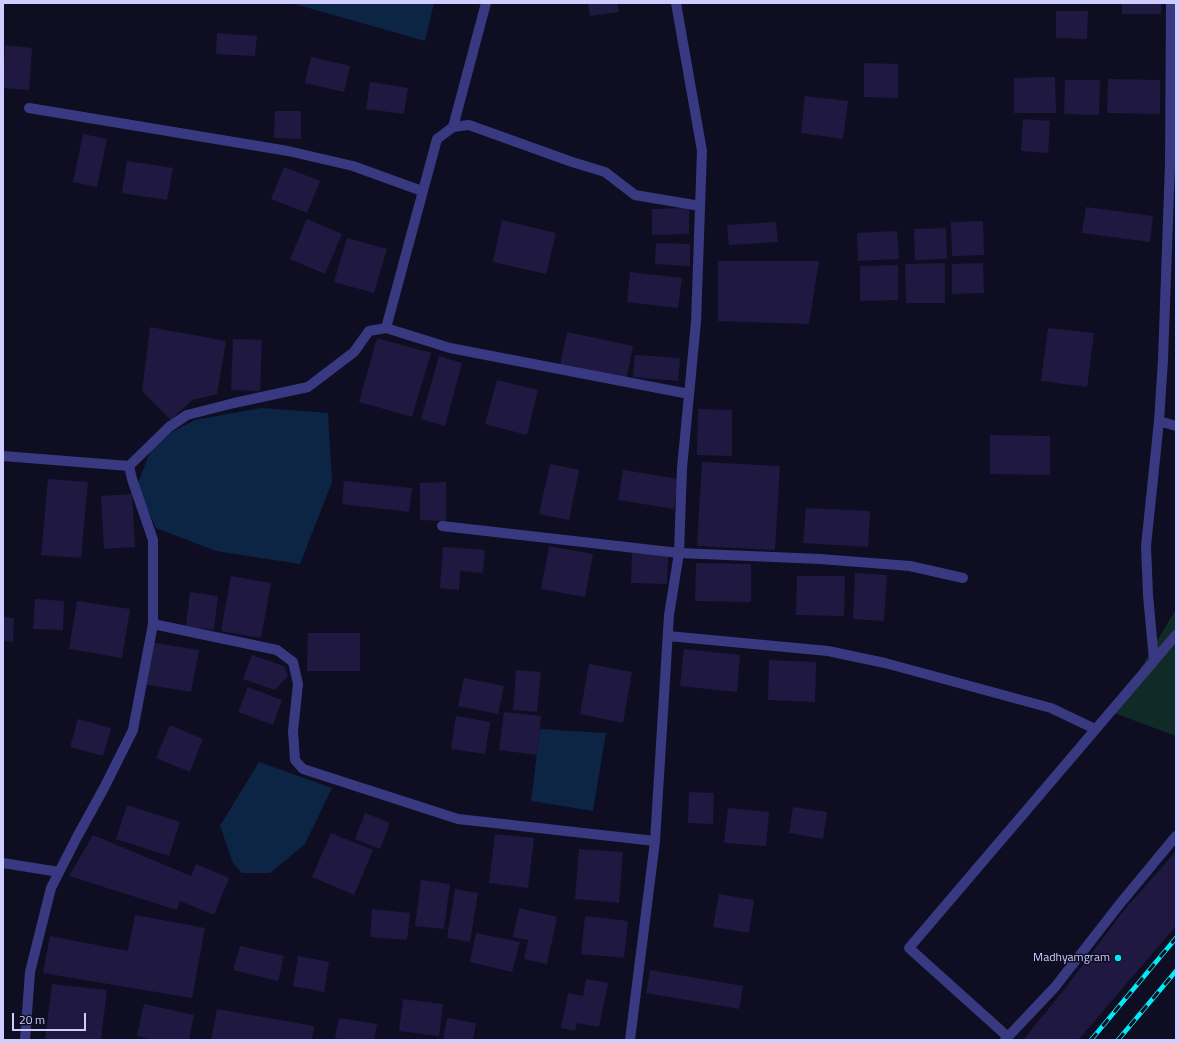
<!DOCTYPE html>
<style>
body{margin:0}
#map{position:relative;width:1179px;height:1043px;overflow:hidden;background:#0f0d21;font-family:"Titillium Web",sans-serif}
canvas{display:block}
.frame{position:absolute;inset:0;border:4px solid #cfccff;pointer-events:none}
.scale{position:absolute;left:12px;top:1013px;width:74px;height:18px;box-sizing:border-box;border:2px solid #cfccff;border-top:0;padding-left:5px;font-size:12px;line-height:14px;white-space:nowrap;color:#cfccff;-webkit-text-stroke:3px #0f0d21;paint-order:stroke}
</style>
<div id="map">
<canvas width="1179" height="1043"></canvas>
<div class="frame"></div>
<div class="scale">20 m</div>
</div>
<script>
const ctx = document.querySelector('canvas').getContext('2d');
ctx.lineJoin = 'round';
function paint(path, color) { ctx.fillStyle = color; ctx.fill(path, 'evenodd'); }
const poly = rows => new Path2D(rows.map(r => 'M' + r).join(''));
function stroke(path, color, width, dash) { ctx.strokeStyle = color; ctx.lineWidth = width; ctx.lineCap = dash ? 'butt' : 'round'; ctx.setLineDash(dash || []); ctx.stroke(path); }
function write(font, color, halo, rows, align = 'center') {
  ctx.font = font + ' "Titillium Web",sans-serif'; ctx.lineWidth = 3; ctx.setLineDash([]); ctx.textBaseline = 'middle'; ctx.strokeStyle = halo; ctx.fillStyle = color; for (const [text, x, y, turn = 0] of rows) {
    ctx.save(); ctx.translate(x, y); ctx.rotate((+turn || 0) * Math.PI / 180); ctx.textAlign = isNaN(turn) ? turn : align; if (halo) ctx.strokeText(text, 0, 0); ctx.fillText(text, 0, 0); ctx.restore();
  }
}
const green = poly([
 [1176,609,1176,736,1114,713]
]);
const water = poly([
 [291,3,434,3,425,41],
 [261,408,328,413,332,482,300,564,216,551,156,528,137,486,154,441,195,420],
 [540,729,606,733,593,811,531,801],
 [259,762,332,788,305,844,270,873,242,873,233,863,220,826]
]);
const building = poly([
 [588,3,617,3,619,12,590,16],
 [1122,3,1161,3,1161,14,1122,14],
 [1056,11,1088,11,1087,39,1056,38],
 [217,33,257,36,255,56,216,54],
 [5,45,32,48,29,90,3,88],
 [311,57,350,66,344,92,305,83],
 [864,63,898,64,898,98,864,97],
 [1055,77,1056,113,1014,113,1014,78],
 [1108,79,1160,80,1160,114,1107,113],
 [1065,80,1100,80,1099,115,1064,114],
 [370,82,408,88,404,114,366,109],
 [805,96,848,101,843,139,801,133],
 [275,111,301,111,301,139,274,138],
 [1023,119,1050,121,1048,153,1021,151],
 [83,134,107,139,97,187,73,182],
 [127,161,173,168,167,200,122,193],
 [284,167,320,181,307,213,271,199],
 [1086,207,1153,216,1150,242,1082,233],
 [689,208,689,234,652,235,652,209],
 [307,219,342,234,325,274,290,259],
 [502,220,556,233,546,274,493,262],
 [983,221,984,255,952,256,951,222],
 [776,222,778,242,729,245,727,225],
 [946,228,947,259,915,260,914,229],
 [897,231,899,259,858,261,857,233],
 [347,238,387,249,374,293,334,282],
 [656,243,690,244,690,266,655,264],
 [718,261,819,261,809,324,718,321],
 [945,263,945,303,906,303,905,264],
 [983,263,984,293,952,294,952,264],
 [898,265,898,300,860,301,860,266],
 [630,272,682,278,678,308,627,302],
 [150,327,226,341,217,394,192,400,171,420,142,391],
 [1048,328,1094,333,1087,387,1041,381],
 [567,332,633,346,626,380,560,366],
 [377,338,431,353,412,417,359,402],
 [233,339,262,340,260,391,231,390],
 [635,355,680,358,678,381,633,377],
 [439,356,462,363,445,426,421,419],
 [497,380,538,390,527,435,485,424],
 [698,409,732,410,732,456,697,455],
 [990,435,1050,436,1050,475,990,474],
 [702,462,780,466,775,550,697,546],
 [550,464,579,470,569,520,539,514],
 [623,470,678,479,674,509,618,500],
 [48,479,88,482,81,558,41,555],
 [344,481,412,488,409,512,342,504],
 [446,482,446,521,420,520,420,483],
 [132,494,135,547,104,549,101,496],
 [806,508,870,511,868,547,803,543],
 [549,546,593,554,585,597,541,589],
 [443,547,485,550,483,573,460,571,459,590,440,588],
 [632,553,668,555,667,584,631,583],
 [696,563,751,564,751,602,695,601],
 [855,573,887,575,884,621,853,619],
 [231,576,271,583,261,638,221,631],
 [797,576,845,576,844,616,796,615],
 [190,592,218,596,214,630,186,626],
 [35,599,64,601,63,630,33,629],
 [77,601,130,609,122,658,69,649],
 [3,617,14,618,13,642,3,641],
 [308,633,360,633,360,671,307,671],
 [150,642,199,650,191,692,143,684],
 [684,649,740,655,737,692,680,686],
 [252,655,284,666,288,676,275,690,243,679],
 [769,660,816,662,815,702,768,700],
 [589,664,632,672,623,723,580,714],
 [516,670,541,672,537,712,513,710],
 [464,678,504,686,498,714,458,706],
 [248,687,282,700,273,725,238,712],
 [504,712,541,716,537,755,499,750],
 [456,716,490,722,485,754,451,749],
 [78,719,111,728,103,756,70,747],
 [170,725,203,739,190,772,156,758],
 [689,792,714,793,713,824,688,823],
 [127,805,180,822,169,856,116,839],
 [793,807,827,812,823,839,789,833],
 [728,808,769,812,766,846,724,843],
 [365,813,390,823,380,849,355,839],
 [331,833,373,850,354,895,312,877],
 [495,834,534,838,528,888,489,883],
 [93,835,191,876,196,864,229,878,214,915,180,901,177,910,69,876],
 [579,849,623,852,619,903,575,899],
 [1176,851,1176,926,1078,1040,1023,1040,1063,991,1125,909],
 [421,880,450,884,444,929,415,926],
 [455,889,478,893,470,942,447,938],
 [719,894,754,900,749,933,713,927],
 [519,908,557,917,547,964,524,959,528,940,513,937],
 [372,909,410,913,407,940,370,937],
 [135,915,205,928,192,998,43,973,50,936,128,951],
 [585,916,628,921,624,958,581,954],
 [476,933,520,942,512,972,470,962],
 [240,946,284,956,278,981,233,970],
 [298,956,329,962,324,992,293,986],
 [650,970,743,986,739,1009,646,993],
 [586,979,608,983,599,1027,577,1023,575,1031,561,1028,568,993,583,996],
 [52,984,107,990,101,1040,45,1040],
 [403,999,443,1004,439,1036,399,1031],
 [144,1004,194,1015,189,1040,154,1040,137,1036],
 [217,1009,314,1026,312,1040,211,1040],
 [339,1018,377,1024,374,1040,344,1040,335,1038],
 [447,1018,476,1023,473,1040,443,1040]
]);
const minor = poly([
 [29,108,288,151,353,166,422,191],
 [453,127,486,3],
 [689,394,450,348,386,328,437,139,453,127,469,125,572,162,605,172,635,195,700,206],
 [1159,421,1176,426],
 [3,456,129,466,169,427,187,415,234,403,308,387,354,352,369,331,386,328],
 [129,466,132,479,153,540,153,624,277,650,293,662,298,684,293,731,295,760,303,769,458,819,655,841],
 [442,526,679,553,820,559,910,566,963,578],
 [668,636,828,651,885,663,1051,708,1095,729],
 [1154,660,1148,595,1146,546,1159,421,1163,360,1170,164,1171,3],
 [3,863,59,872],
 [1008,1037,909,948,1176,635],
 [25,1040,30,972,51,888,77,837,104,788,133,730,153,624],
 [630,1040,655,841,669,615,679,553,682,468,696,322,702,151,676,3],
 [1005,1040,1055,987,1119,905,1176,836]
]);
const rail = poly([
 [1091,1040,1176,938],
 [1118,1040,1176,971]
]);
const markers = [
 [1118,958,4,"#00ecf7"]
];
const poiNames = [
 ["Madhyamgram",1110,958]
];
paint(green, '#102a28');
paint(water, '#0c2545');
paint(building, '#1f1941');
stroke(minor, '#383980', 10);
stroke(rail, '#00ecf7', 4.5);
stroke(rail, '#0f0d21', 3, [9]);
for (const [x, y, r, color] of markers) { const dot = new Path2D(); dot.arc(x, y, r, 0, 2 * Math.PI); ctx.fillStyle = color; ctx.fill(dot); stroke(dot, '#0f0d21', 1.5); }
write('12px', '#cfccff', '#0f0d21', poiNames, 'right');
</script>
